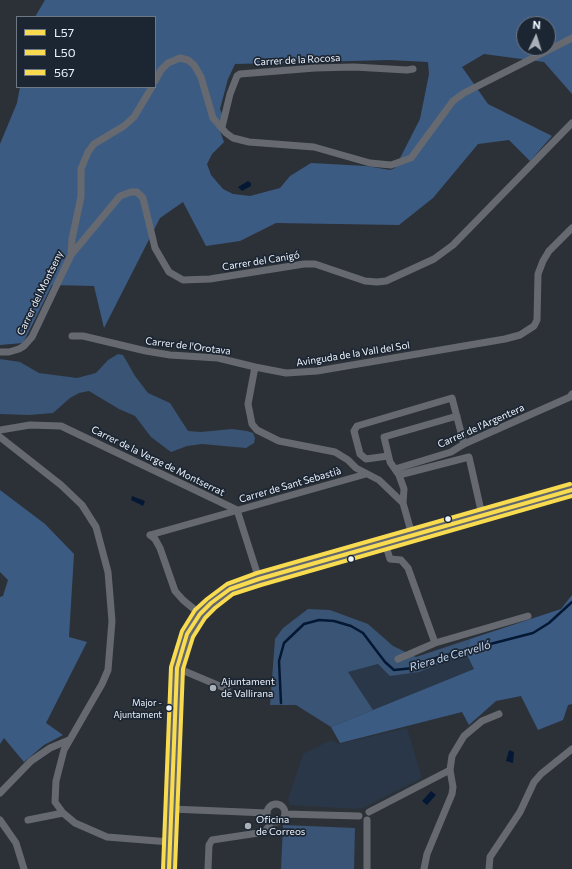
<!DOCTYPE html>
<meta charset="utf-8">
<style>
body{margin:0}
#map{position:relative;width:572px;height:869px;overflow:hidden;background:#2c3138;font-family:Commissioner,sans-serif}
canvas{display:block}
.legend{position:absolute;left:16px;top:16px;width:140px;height:72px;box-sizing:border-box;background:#1c2633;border:1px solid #707884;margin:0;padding:5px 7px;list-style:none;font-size:12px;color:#eef4fd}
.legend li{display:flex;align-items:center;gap:8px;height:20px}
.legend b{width:20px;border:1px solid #707884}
.north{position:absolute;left:516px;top:16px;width:40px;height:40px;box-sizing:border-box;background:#1c2633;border:1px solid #707884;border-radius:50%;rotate:4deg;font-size:11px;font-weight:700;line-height:16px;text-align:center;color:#eef4fd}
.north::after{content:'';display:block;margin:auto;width:14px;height:18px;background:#aab0b8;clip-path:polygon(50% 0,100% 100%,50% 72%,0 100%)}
</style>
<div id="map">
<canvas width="572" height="869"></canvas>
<ul class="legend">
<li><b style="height:5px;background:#f9db4f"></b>L57</li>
<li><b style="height:5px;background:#f9db4f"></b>L50</li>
<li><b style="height:5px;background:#f9db4f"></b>567</li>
</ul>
<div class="north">N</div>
</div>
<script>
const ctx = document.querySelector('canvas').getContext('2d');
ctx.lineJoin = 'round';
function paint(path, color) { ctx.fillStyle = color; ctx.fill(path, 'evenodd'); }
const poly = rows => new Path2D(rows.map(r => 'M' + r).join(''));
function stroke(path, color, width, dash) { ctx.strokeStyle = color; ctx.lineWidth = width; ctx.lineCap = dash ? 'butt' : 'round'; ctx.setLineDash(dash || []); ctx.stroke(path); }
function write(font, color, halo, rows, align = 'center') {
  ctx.font = font + ' Commissioner,sans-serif'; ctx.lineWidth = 3.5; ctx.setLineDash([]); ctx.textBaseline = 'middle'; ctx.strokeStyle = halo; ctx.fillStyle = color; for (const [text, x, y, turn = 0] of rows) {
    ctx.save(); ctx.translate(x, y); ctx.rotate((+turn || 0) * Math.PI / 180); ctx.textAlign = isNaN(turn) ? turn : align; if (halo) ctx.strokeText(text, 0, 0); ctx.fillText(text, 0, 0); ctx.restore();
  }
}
const built = poly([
 [466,653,474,669,373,710,348,672,378,664,419,672],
 [407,728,422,778,363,808,356,809,290,805,288,799,303,754,331,740,339,744]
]);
const green = poly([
 [118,354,123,355,135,376,148,393,170,403,188,431,201,432,232,429,247,431,253,433,255,438,254,443,246,448,202,444,187,446,171,452,151,437,135,416,119,409,89,391,79,393,70,398,53,413,29,415,0,414,0,359,20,362,39,373,77,378,96,373,108,360],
 [308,609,330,610,368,624,393,646,416,657,470,639,466,653,419,672,390,676,378,664,348,672,373,710,331,727,296,705,270,705,275,639,283,628],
 [283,825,355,828,354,869,281,869]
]);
const forest = poly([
 [45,0,572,0,572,94,544,62,484,54,462,67,488,104,552,136,530,161,509,140,478,144,433,198,399,225,276,223,240,241,206,246,183,202,160,218,104,328,94,286,52,285,23,343,0,345,0,144,17,103,20,87,155,87,155,17,35,17],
 [524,24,548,24,548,48,524,48],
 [389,60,428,62,429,74,420,119,395,168,390,170,366,166,311,163,290,176,280,188,250,196,233,194,223,189,211,175,207,164,212,154,224,142,219,128,222,114,220,109,228,79,235,64],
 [0,490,45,524,74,554,69,637,87,642,46,723,63,735,44,745,24,762,4,738,0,744,0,597,3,596,8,580,0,572],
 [572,595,572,704,568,705,563,720,538,730,521,696,496,701,469,725,462,712,340,743,331,727,474,669,466,653,470,639,561,609]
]);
const water = poly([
 [248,181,251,183,251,186,242,191,238,187],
 [132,496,145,501,143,506,131,500],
 [509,750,514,752,513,763,506,761],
 [431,791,436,795,427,805,422,801]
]);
const stream = poly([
 [281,703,279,661,284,643,304,624,319,620,334,621,351,626,363,633,385,662,394,670,414,668,436,658,533,633,549,623,572,602]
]);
const street = poly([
 [155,81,161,70,168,63,180,58,188,60,194,65,201,77,213,118,226,133,233,138,249,142,314,147,370,163,391,165,411,158,453,101,464,93,572,38],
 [222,127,230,94,237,76,240,74,315,68,354,67,407,70,413,69],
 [71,255,120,196,131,192,137,192,143,198,155,248,169,272,183,280,210,279,304,264,315,264,365,281,377,282,386,281,434,259,453,245,572,123],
 [72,336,83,336,146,351,170,355,218,358,255,367],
 [0,352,9,352,19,349,24,346,32,337,71,255,72,239,81,197,81,169,88,152,94,144,124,126,134,117,152,87],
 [0,430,30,425,61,426,237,510,259,579],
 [0,437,61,485,82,505,96,527,108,572,112,621,108,670,102,684,64,750,56,781,55,802,63,813,75,823,107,837,170,842],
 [388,456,366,459,360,454,354,431,357,426,452,398,464,444],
 [395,469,451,452,464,444,570,397,572,394],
 [399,475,469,457,482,515],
 [403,503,404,489,399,475,390,462,384,437,457,416],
 [150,535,366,474],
 [150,535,155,539,160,548,175,591,183,600,200,614],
 [412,535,403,503,379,480,356,468,348,460,335,452,279,441,257,430,252,424,248,404,255,367,286,373,317,371,505,339,520,335,534,326,537,320,538,274,543,261,549,251,572,228],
 [385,543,390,559,401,560,408,568,435,643],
 [398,659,435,643,528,616],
 [177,668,227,689],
 [0,793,31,761,50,748,69,740],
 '267 813a9 9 0 1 1 18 0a9 9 0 1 1-18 0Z',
 [171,809,267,813],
 [369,812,450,770],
 [285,814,359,816],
 [0,820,16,843,24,869],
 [28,820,63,813],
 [367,820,367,869],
 [208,869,209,845,212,840,265,832,272,821],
 [424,869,427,854,452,794,453,787,450,770,452,756,464,736,482,721,499,714],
 [489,869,490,857,520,812,534,782,541,774,572,749]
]);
const secondary = poly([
 [169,869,177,668,187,634,200,614,211,603,230,589,259,579,572,490]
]);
const bus1 = poly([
 [169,869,177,668,187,634,200,614,211,603,230,589,259,579,572,490]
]);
const bus2 = poly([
 [175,869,183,669,193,637,205,618,215,608,233,594,261,585,572,496]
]);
const bus3 = poly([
 [163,869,171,667,182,631,195,610,207,599,227,584,257,573,570,484]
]);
const markers = [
 [448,519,3.5,"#eef4fd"],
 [351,559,3.5,"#eef4fd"],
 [213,688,4,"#aab0b8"],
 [169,708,3.5,"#eef4fd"],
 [248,826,4,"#aab0b8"]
];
const busNames = [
 ["Major -",162,703],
 ["Ajuntament",162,715]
];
const streetNames = [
 ["Carrer de la Rocosa",297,60,-3],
 ["Carrer del Canigó",261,261,-9],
 ["Carrer del Montseny",40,293,-64],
 ["Carrer de l'Orotava",188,346,7],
 ["Avinguda de la Vall del Sol",353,354,-9],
 ["Carrer de l'Argentera",481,426,-24],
 ["Carrer de la Verge de Montserrat",158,461,26],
 ["Carrer de Sant Sebastià",290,485,-16]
];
const poiNames = [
 ["Ajuntament",221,682],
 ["de Vallirana",221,694],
 ["Oficina",256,820],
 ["de Correos",256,832]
];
const waterNames = [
 ["Riera de Cervelló",450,656,-16]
];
paint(built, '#2a3748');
paint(green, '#395475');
paint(forest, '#3c5b83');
paint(water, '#041834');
stroke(stream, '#041834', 2.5);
stroke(street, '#666a70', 7);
stroke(secondary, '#62676e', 10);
stroke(bus1, '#f9db4f', 4);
stroke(bus2, '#f9db4f', 4);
stroke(bus3, '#f9db4f', 4);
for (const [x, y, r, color] of markers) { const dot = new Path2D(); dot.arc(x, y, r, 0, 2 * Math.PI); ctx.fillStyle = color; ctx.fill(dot); stroke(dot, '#1c2633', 1.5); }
write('9px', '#eef4fd', '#1c2633', busNames, 'right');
write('10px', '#eef4fd', '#1c2633', streetNames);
write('10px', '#eef4fd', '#1c2633', poiNames, 'left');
write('italic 11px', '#c3d8f5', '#1c2633', waterNames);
</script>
